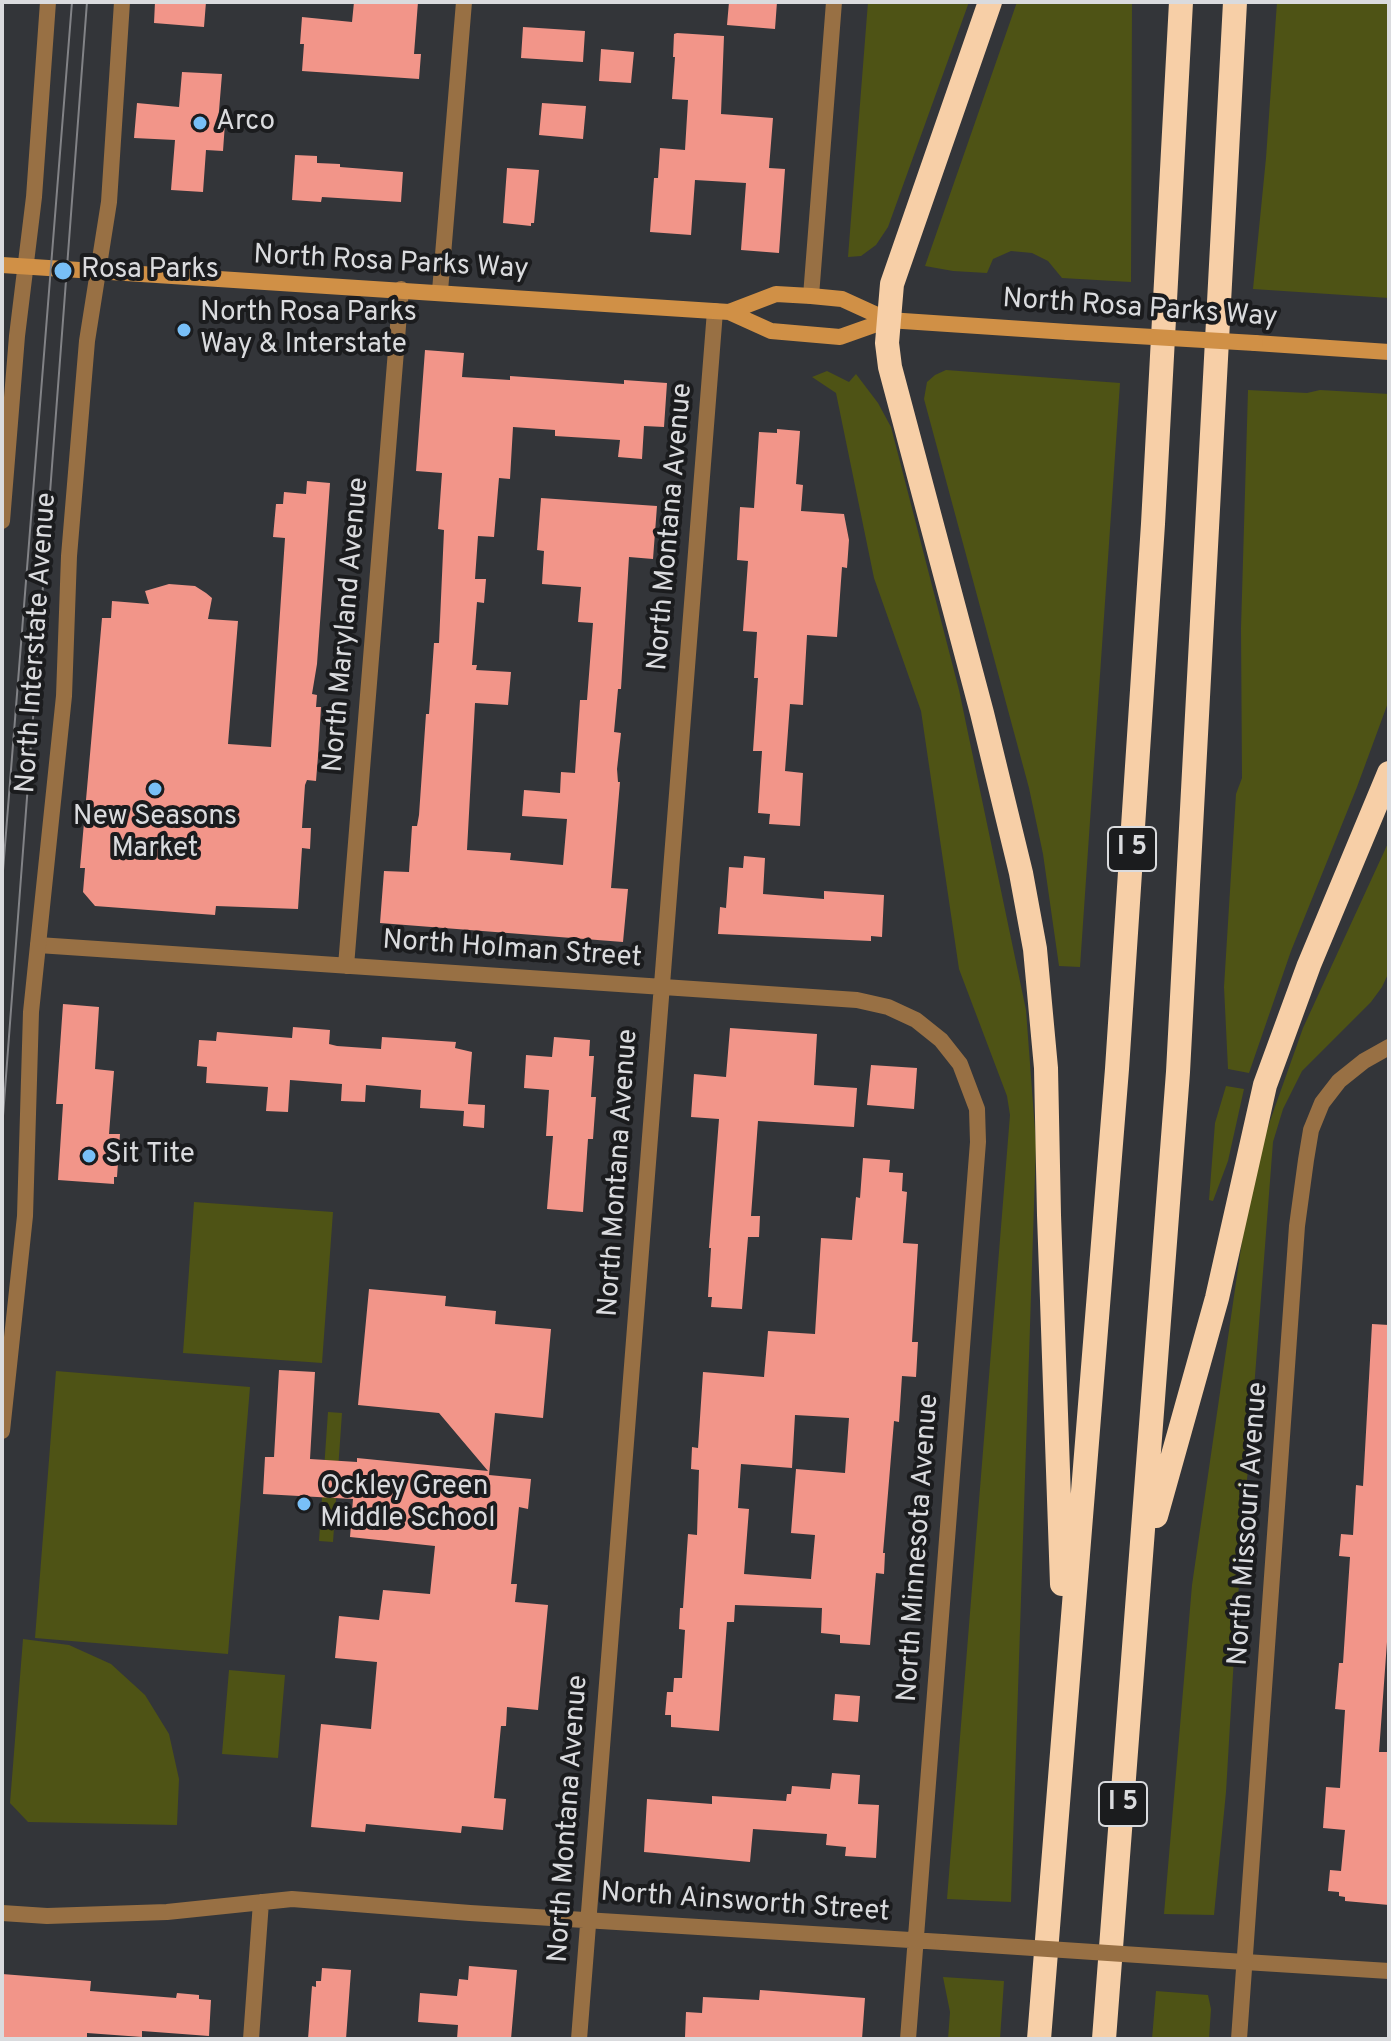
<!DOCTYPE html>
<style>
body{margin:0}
#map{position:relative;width:1391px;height:2041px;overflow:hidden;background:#333539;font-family:Overpass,sans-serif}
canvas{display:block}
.frame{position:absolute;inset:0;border:4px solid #dadbde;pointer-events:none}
</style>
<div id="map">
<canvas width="1391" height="2041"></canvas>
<div class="frame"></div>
</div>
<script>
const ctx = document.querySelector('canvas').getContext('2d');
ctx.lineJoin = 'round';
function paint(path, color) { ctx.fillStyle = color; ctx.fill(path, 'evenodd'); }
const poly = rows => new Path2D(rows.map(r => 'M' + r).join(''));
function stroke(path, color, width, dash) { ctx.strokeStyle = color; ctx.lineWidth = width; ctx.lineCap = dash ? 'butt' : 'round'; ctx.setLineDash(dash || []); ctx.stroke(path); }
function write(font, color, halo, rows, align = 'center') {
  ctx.font = font + ' Overpass,sans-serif'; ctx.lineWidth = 8; ctx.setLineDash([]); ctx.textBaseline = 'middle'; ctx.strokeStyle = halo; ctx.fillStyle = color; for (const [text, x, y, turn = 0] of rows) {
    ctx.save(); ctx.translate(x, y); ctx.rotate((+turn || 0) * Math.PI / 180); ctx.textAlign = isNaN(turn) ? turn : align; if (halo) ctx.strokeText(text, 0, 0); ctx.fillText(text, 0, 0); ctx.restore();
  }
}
const green = poly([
 [868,2,969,2,888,227,876,245,861,256,848,257],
 [1017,2,1132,2,1131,282,1062,278,1048,261,1032,253,1011,251,993,259,987,273,953,271,925,266],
 [1277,2,1389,2,1389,298,1253,289,1266,158],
 [946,370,1120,383,1080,967,1059,966,1043,854,1029,788,924,399,927,382,935,375],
 [827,371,849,382,856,374,878,403,891,427,959,690,1026,1010,1036,1144,1011,1902,947,1899,1010,1115,1007,1096,959,969,921,711,874,578,836,393,812,377],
 [1248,390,1307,393,1320,390,1389,394,1389,700,1357,787,1291,951,1249,1073,1228,1069,1224,987,1236,794,1242,778,1241,628],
 [1389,841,1389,972,1382,987,1371,1002,1302,1071,1283,1109,1273,1142,1236,1623,1226,1792,1214,1915,1164,1914,1192,1585,1249,1193,1265,1135,1303,1028],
 [1226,1086,1244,1089,1228,1161,1213,1201,1209,1200,1215,1123],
 [194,1202,333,1212,322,1363,183,1353],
 [56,1371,250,1387,228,1654,35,1638],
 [328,1412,342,1413,333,1542,319,1541],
 [23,1639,69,1645,111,1664,145,1695,169,1734,179,1779,177,1825,28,1822,10,1803],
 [229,1670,285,1675,278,1758,222,1754],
 [943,1977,1004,1981,1000,2039,948,2039,950,2012],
 [1156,1991,1208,1995,1211,2009,1209,2039,1152,2039]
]);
const building = poly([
 [155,2,206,2,204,27,154,23],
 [354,2,418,2,414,54,421,54,419,79,302,71,304,44,300,44,302,17,352,22],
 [729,2,777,2,775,29,727,25],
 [523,27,585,31,583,62,521,58],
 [677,33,724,36,721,114,773,118,769,168,785,169,779,253,741,250,746,183,695,180,691,235,650,232,654,178,658,178,660,148,685,150,688,100,672,99,675,57,673,57,674,34],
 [601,49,634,52,631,83,599,81],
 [182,72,222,74,218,123,225,123,223,151,206,150,203,192,171,190,175,140,134,138,137,103,179,107],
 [542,103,586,106,583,139,539,135],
 [295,155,317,156,317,163,340,164,340,167,403,172,401,202,322,197,321,202,292,200],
 [507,168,539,170,534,223,531,223,531,226,503,223],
 [425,350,464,353,462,377,510,380,510,376,624,384,624,380,667,383,664,427,644,426,642,459,618,457,620,440,555,436,555,430,513,427,510,479,499,478,494,537,478,536,475,579,486,579,484,603,477,602,472,665,477,665,476,670,511,672,508,705,475,703,467,850,511,853,510,860,563,865,567,819,522,816,524,790,560,793,561,772,575,773,580,700,587,700,593,623,578,622,581,587,542,584,544,551,537,550,541,498,657,506,653,559,629,557,621,689,618,689,614,732,621,733,617,769,618,782,620,782,611,888,628,889,623,942,380,923,384,871,409,872,412,826,417,826,419,815,426,714,429,714,434,643,439,643,444,530,438,529,442,473,416,471],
 [777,429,800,431,796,484,803,485,801,511,844,514,849,540,847,568,842,567,837,637,807,635,803,705,790,704,785,771,803,773,800,826,769,824,770,814,758,813,762,751,753,751,758,678,754,678,757,632,743,631,748,561,737,560,740,507,754,508,759,432,777,433],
 [307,481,330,483,317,664,312,694,317,695,316,707,321,707,318,756,316,781,307,780,305,785,302,828,311,828,310,849,302,848,298,909,216,906,215,915,95,906,83,892,85,868,80,868,102,618,111,618,112,601,149,604,145,591,169,584,195,586,206,593,212,598,208,619,238,621,228,744,271,747,285,538,273,537,276,504,283,504,284,492,306,494],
 [744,856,765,858,763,894,824,899,824,891,884,895,882,937,871,936,871,941,718,934,720,907,726,908,729,867,743,868],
 [63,1004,99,1007,95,1069,114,1071,109,1134,120,1134,117,1177,114,1177,114,1184,58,1180,63,1104,56,1104],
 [293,1027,330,1030,329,1044,337,1046,381,1049,382,1037,456,1042,455,1048,472,1052,468,1104,485,1105,484,1128,463,1126,464,1111,420,1108,421,1090,366,1085,365,1102,341,1101,342,1084,290,1080,288,1112,266,1111,268,1087,206,1083,207,1067,197,1066,199,1040,216,1041,217,1032,292,1038],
 [730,1028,817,1034,814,1085,857,1088,854,1127,758,1121,751,1216,760,1216,759,1237,748,1237,742,1309,711,1307,712,1297,708,1297,711,1248,709,1248,719,1119,691,1117,694,1074,726,1077],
 [554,1037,590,1040,589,1056,594,1056,591,1097,596,1097,593,1139,588,1139,583,1212,547,1209,553,1136,546,1136,549,1090,524,1088,526,1055,552,1057],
 [871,1065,917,1068,914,1109,867,1105],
 [863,1158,890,1160,889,1172,903,1173,902,1191,907,1192,903,1243,918,1244,912,1342,918,1342,916,1377,902,1376,899,1422,894,1421,883,1553,885,1553,884,1574,876,1573,870,1645,840,1643,840,1635,821,1633,822,1608,735,1605,734,1622,727,1622,719,1731,671,1727,671,1715,665,1715,667,1692,673,1692,674,1678,682,1678,685,1630,679,1629,680,1608,683,1608,688,1534,697,1535,699,1470,691,1469,692,1447,698,1448,703,1372,764,1377,768,1331,815,1334,821,1238,852,1240,856,1197,860,1198],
 [795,1415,849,1418,845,1473,796,1469,791,1533,815,1535,811,1579,744,1574,749,1509,738,1508,741,1464,792,1468],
 [369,1289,446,1296,445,1306,496,1311,495,1324,551,1329,543,1418,495,1413,489,1475,531,1479,528,1509,519,1507,511,1584,517,1584,515,1602,548,1605,538,1710,507,1707,506,1726,501,1726,494,1798,506,1799,503,1830,462,1826,461,1833,366,1824,365,1832,311,1827,321,1724,371,1729,377,1662,335,1658,339,1616,379,1620,383,1590,430,1594,435,1546,350,1537,353,1499,263,1494,265,1457,274,1457,279,1370,315,1372,310,1459,357,1462,357,1458,488,1471,439,1413,358,1405],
 [1372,1324,1389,1325,1389,1643,1387,1642,1379,1752,1389,1752,1389,1905,1345,1901,1345,1897,1339,1896,1339,1892,1328,1891,1330,1870,1341,1871,1345,1830,1323,1828,1326,1787,1340,1788,1345,1710,1335,1709,1339,1663,1343,1663,1350,1557,1339,1556,1341,1534,1353,1535,1356,1485,1363,1486],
 [835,1694,860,1696,858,1722,833,1720],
 [832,1773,860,1775,858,1804,879,1805,876,1858,845,1856,846,1847,826,1845,827,1834,753,1829,750,1862,644,1852,647,1799,712,1804,712,1796,786,1801,787,1794,791,1794,792,1786,830,1789],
 [469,1966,517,1970,511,2039,457,2039,458,2025,418,2022,420,1993,457,1996,459,1979,468,1980],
 [322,1968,351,1970,346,2039,308,2039,312,1986,316,1987,316,1981,321,1981],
 [2,1974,91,1981,90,1991,176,1998,177,1993,199,1995,199,1999,211,2000,209,2036,142,2031,142,2037,87,2033,87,2039,2,2039],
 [760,1990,865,1998,862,2039,685,2037,686,2012,702,2013,703,1997,759,2000]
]);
const minor = poly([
 [440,291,464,2],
 [811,296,834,2],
 [38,945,857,1000,888,1007,916,1020,941,1040,960,1064,977,1109,978,1142,908,2039],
 [346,966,401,289],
 [2,1913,47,1916,167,1912,292,1899,470,1913,943,1942],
 [1213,1960,1389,1971],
 [251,2039,261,1902],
 [579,2039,715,311],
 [1239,2039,1297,1226,1306,1160,1311,1130,1322,1103,1339,1081,1364,1061,1389,1047]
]);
const tertiary = poly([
 [2,521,17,336,34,197,48,2],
 [2,1431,25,1216,31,1012,64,696,69,556,87,341,109,202,122,2]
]);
const secondary = poly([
 [2,265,729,312,776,294,811,296,842,299,888,320,1068,332],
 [729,312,771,331,840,337,888,320],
 [1255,343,1389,352]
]);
const motorway = poly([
 [990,2,892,284,887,343,890,367,982,713,1021,873,1035,949,1046,1068,1049,1215,1062,1584],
 [1156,1516,1217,1298,1265,1085,1309,965,1389,773],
 [1039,2039,1117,1069,1153,524,1181,2],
 [1104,2039,1178,1072,1235,2]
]);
const tram = poly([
 [2,883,72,2],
 [2,1129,87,2]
]);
const minorBridge = poly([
 [943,1942,1213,1960]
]);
const secondaryBridge = poly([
 [1068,332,1255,343]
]);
const markers = [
 [200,123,8,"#78bff7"],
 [63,271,10,"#78bff7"],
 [184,330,8,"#78bff7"],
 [155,789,8,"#78bff7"],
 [89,1156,8,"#78bff7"],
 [304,1504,8,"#78bff7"]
];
const shields = [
 [1132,849,48],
 [1123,1804,48]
];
const shieldNames = [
 ["I 5",1132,849],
 ["I 5",1123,1804]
];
const poiNames = [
 ["Arco",216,123],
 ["Rosa Parks",81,271],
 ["North Rosa Parks",200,314],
 ["Way & Interstate",200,346],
 ["New Seasons",155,818,"center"],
 ["Market",155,850,"center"],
 ["Sit Tite",105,1156],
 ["Ockley Green",320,1488],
 ["Middle School",320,1520]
];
const streetNames = [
 ["North Rosa Parks Way",391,264,3],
 ["North Rosa Parks Way",1140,310,4],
 ["North Montana Avenue",672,527,-85],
 ["North Maryland Avenue",348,625,-85],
 ["North Interstate Avenue",38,643,-86],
 ["North Holman Street",512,951,4],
 ["North Montana Avenue",620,1173,-86],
 ["North Missouri Avenue",1250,1524,-86],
 ["North Minnesota Avenue",920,1548,-86],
 ["North Montana Avenue",570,1819,-86],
 ["North Ainsworth Street",745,1904,4]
];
paint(green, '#4e5315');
paint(building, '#f29589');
stroke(minor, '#987044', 16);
stroke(tertiary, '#987044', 16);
stroke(secondary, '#d09046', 16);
stroke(motorway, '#f7cfa7', 24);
stroke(tram, '#828387', 2);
stroke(minorBridge, '#987044', 16);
stroke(secondaryBridge, '#d09046', 16);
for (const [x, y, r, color] of markers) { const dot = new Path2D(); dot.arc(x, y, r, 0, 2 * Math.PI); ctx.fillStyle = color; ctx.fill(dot); stroke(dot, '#1b1c1e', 3); }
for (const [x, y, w] of shields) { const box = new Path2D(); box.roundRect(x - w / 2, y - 22, w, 44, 6); ctx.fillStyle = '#1b1c1e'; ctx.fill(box); stroke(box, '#dadbde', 2); }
write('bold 26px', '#dadbde', null, shieldNames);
write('28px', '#dadbde', '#1b1c1e', poiNames, 'left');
write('28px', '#dadbde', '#1b1c1e', streetNames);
</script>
